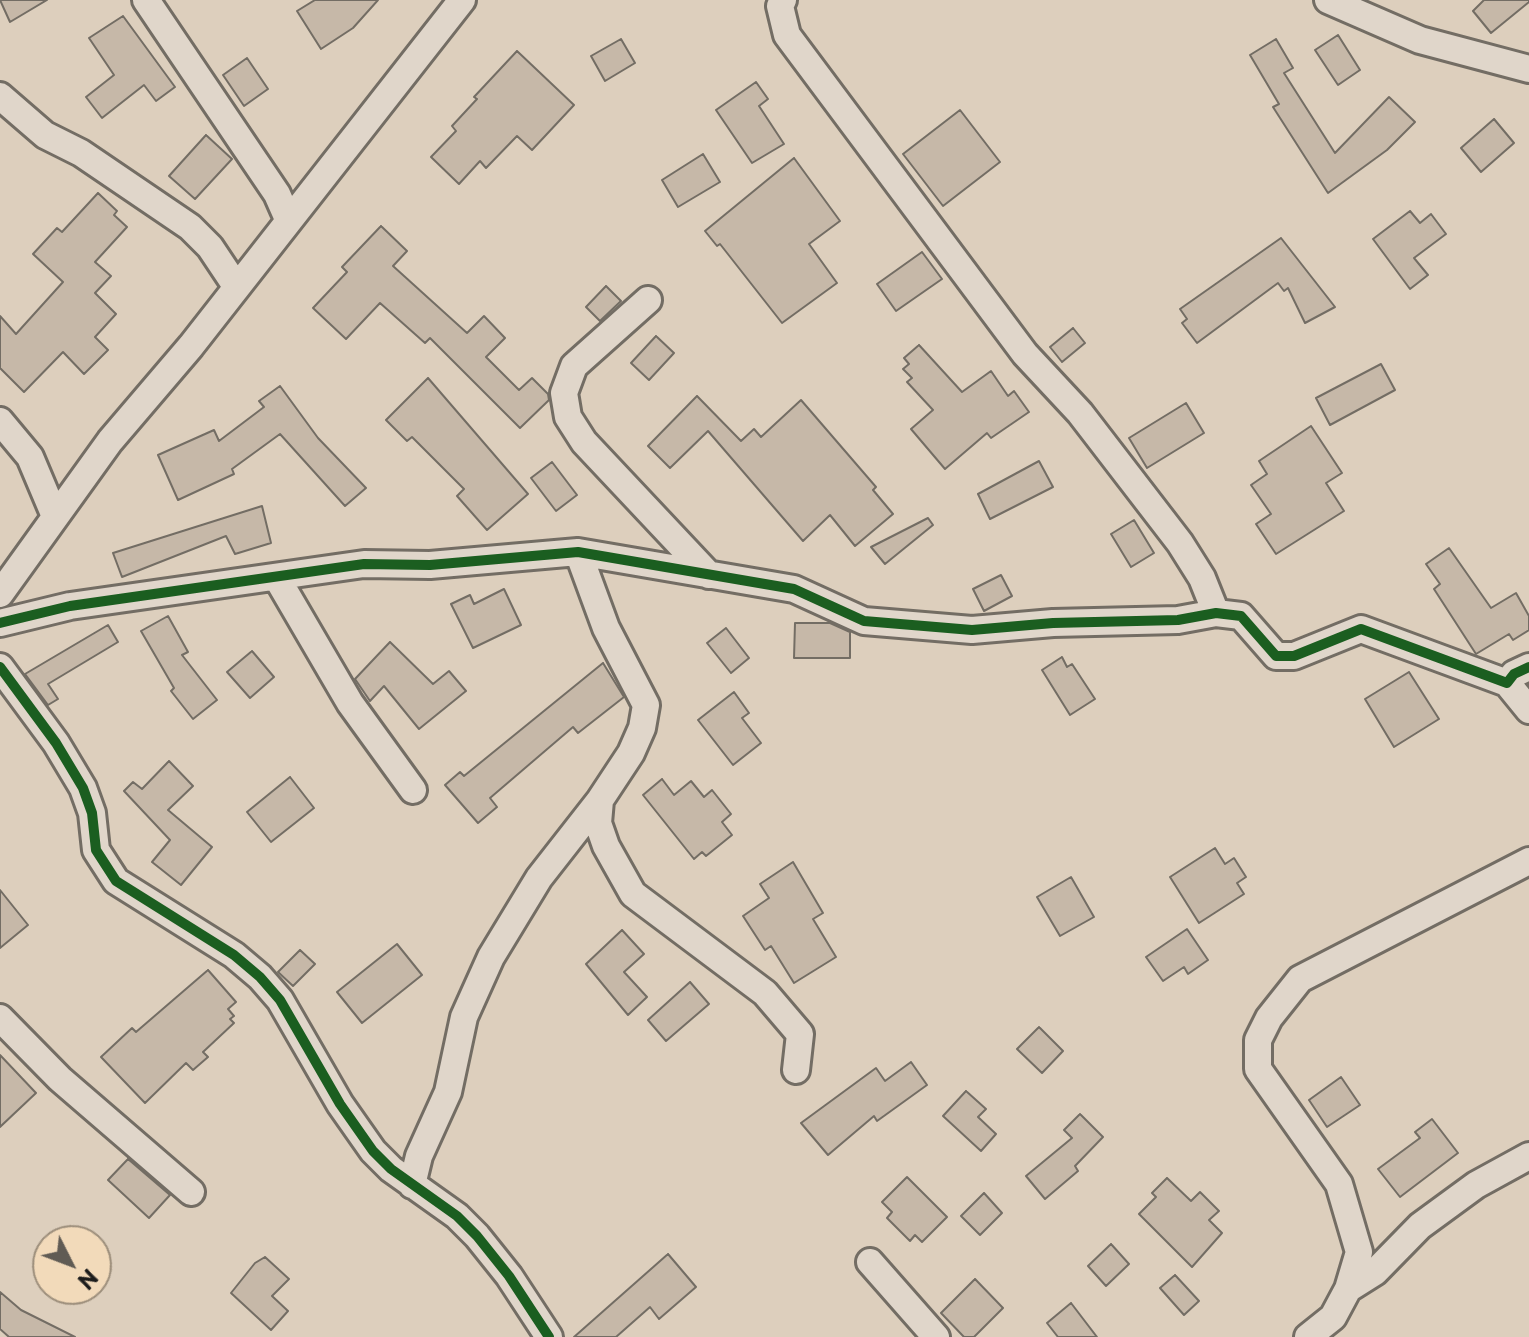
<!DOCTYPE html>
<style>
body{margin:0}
#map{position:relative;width:1529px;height:1337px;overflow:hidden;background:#ddcfbd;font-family:"Playpen Sans",sans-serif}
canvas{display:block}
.north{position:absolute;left:32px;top:1225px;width:80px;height:80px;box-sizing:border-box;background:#f2daba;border:2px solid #9c8e7b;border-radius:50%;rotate:132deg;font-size:22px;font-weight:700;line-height:32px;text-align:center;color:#1c1c1c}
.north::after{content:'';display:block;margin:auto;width:28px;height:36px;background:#605b54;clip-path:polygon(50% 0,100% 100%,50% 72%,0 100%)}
</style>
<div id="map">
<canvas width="1529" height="1337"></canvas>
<div class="north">N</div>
</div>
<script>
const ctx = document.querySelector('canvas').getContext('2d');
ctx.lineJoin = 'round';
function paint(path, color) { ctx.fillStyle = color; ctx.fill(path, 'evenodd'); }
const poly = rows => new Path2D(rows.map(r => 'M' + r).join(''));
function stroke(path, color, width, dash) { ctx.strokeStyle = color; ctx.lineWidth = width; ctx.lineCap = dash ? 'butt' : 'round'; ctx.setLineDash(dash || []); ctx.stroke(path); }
const building = poly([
 [0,0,47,0,10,22,0,0],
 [315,0,378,0,353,28,321,49,297,11,315,0],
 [1484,0,1529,0,1529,2,1491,33,1473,11,1484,0],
 [123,16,175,87,156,101,144,85,102,118,86,97,114,75,89,38,123,16],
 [1338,35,1360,70,1338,85,1315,50,1338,35],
 [621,39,635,63,605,81,591,56,621,39],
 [1276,39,1293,68,1284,73,1335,153,1389,97,1415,122,1387,150,1328,193,1273,107,1279,104,1250,55,1276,39],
 [517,51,574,105,532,150,517,136,486,168,480,161,459,184,431,157,456,131,452,126,477,99,474,97,517,51],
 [247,58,268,89,244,106,223,75,247,58],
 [756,82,768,99,759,106,784,144,752,163,716,110,756,82],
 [960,110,1000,162,943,206,903,154,960,110],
 [1494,119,1514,143,1481,172,1461,148,1494,119],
 [206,135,232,159,195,199,169,176,206,135],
 [703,154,720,182,678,207,662,180,703,154],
 [794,158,840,221,809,244,837,283,782,323,720,244,717,246,705,231,794,158],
 [98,193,117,211,114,215,127,227,95,262,111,276,95,293,116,314,95,337,108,350,84,374,63,352,24,392,0,368,0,316,16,334,63,282,33,254,57,228,62,232,98,193],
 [1410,211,1420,223,1431,214,1446,234,1414,258,1428,275,1410,289,1373,239,1410,211],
 [381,226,407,251,393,266,467,333,484,316,505,338,486,357,519,390,532,378,548,394,549,400,520,428,430,338,425,343,380,303,346,339,313,308,347,272,342,267,381,226],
 [1281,238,1335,307,1305,323,1288,288,1284,291,1278,283,1197,343,1182,323,1187,319,1180,309,1281,238],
 [922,252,942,279,896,311,877,284,922,252],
 [606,286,621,301,600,321,586,307,606,286],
 [1073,328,1085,343,1062,362,1050,347,1073,328],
 [656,336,674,353,649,380,631,363,656,336],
 [919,345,962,392,991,371,1008,396,1014,391,1029,412,991,438,987,433,945,469,911,429,933,410,907,382,912,378,903,369,909,364,904,358,919,345],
 [1381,364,1395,390,1330,425,1316,398,1381,364],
 [428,378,528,494,487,530,457,496,464,489,412,437,407,441,386,420,428,378],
 [280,386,318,438,366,488,345,506,280,434,232,469,234,474,178,500,158,455,214,430,219,441,264,407,259,401,280,386],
 [697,396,741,441,754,429,761,437,801,400,876,487,873,490,893,514,855,546,830,515,803,541,708,431,670,468,648,446,697,396],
 [1186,403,1204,433,1147,468,1129,438,1186,403],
 [1311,426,1342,473,1326,483,1344,511,1276,554,1256,524,1271,514,1251,485,1267,474,1259,461,1311,426],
 [1039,461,1053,487,990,519,978,494,1039,461],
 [552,462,577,495,556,511,531,478,552,462],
 [262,506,271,543,235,554,226,536,122,577,113,553,262,506],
 [928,518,933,525,885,564,871,547,928,518],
 [1134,520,1154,553,1131,567,1111,534,1134,520],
 [1449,548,1491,608,1516,593,1529,616,1529,630,1513,640,1509,634,1476,654,1434,589,1440,584,1426,564,1449,548],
 [1001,575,1012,596,984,611,973,589,1001,575],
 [504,589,521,625,473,648,451,604,470,595,474,604,504,589],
 [168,616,188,652,182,655,217,700,193,719,171,691,174,688,141,631,168,616],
 [795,623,830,623,850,632,850,658,794,658,795,623],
 [108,625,118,642,48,684,58,699,48,705,25,674,108,625],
 [726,628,749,658,731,673,707,643,726,628],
 [390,642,433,684,449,671,466,691,419,729,384,686,370,701,355,679,390,642],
 [252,651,274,677,250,698,227,672,252,651],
 [1062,657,1067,667,1072,664,1095,699,1070,715,1042,670,1062,657],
 [603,663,624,697,578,733,573,727,490,798,497,807,478,823,445,785,460,772,464,776,603,663],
 [1409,672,1439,719,1394,747,1365,699,1409,672],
 [734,692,749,713,742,718,761,743,733,765,698,720,734,692],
 [169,761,193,786,168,810,212,847,181,885,152,862,170,840,124,791,133,782,142,789,169,761],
 [290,777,314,808,271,842,247,812,290,777],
 [662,779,674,795,691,781,704,797,712,790,731,814,722,822,732,835,706,856,702,852,694,859,643,795,662,779],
 [1215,848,1225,864,1234,858,1246,877,1237,883,1244,894,1199,923,1170,877,1215,848],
 [793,862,823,913,813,919,836,957,794,983,771,946,765,950,743,916,769,898,760,884,793,862],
 [1071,877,1094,917,1060,936,1037,897,1071,877],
 [0,890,28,925,0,948,0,890],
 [1187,929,1208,960,1188,974,1184,967,1163,981,1146,957,1187,929],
 [622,930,644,954,624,972,647,997,628,1015,586,964,622,930],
 [397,944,422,975,362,1023,337,992,397,944],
 [300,950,315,964,293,986,278,972,300,950],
 [208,970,236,1002,228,1009,234,1016,230,1019,234,1023,203,1052,208,1057,193,1070,186,1063,145,1103,101,1057,132,1028,136,1032,208,970],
 [690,982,709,1004,666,1041,648,1020,690,982],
 [1039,1027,1063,1051,1042,1073,1017,1049,1039,1027],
 [0,1055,36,1093,0,1127,0,1055],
 [911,1062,927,1085,877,1121,874,1116,828,1155,801,1123,876,1068,885,1081,911,1062],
 [1341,1077,1360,1105,1327,1127,1309,1100,1341,1077],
 [966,1091,986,1109,978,1117,996,1134,981,1151,943,1116,966,1091],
 [1080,1114,1103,1137,1075,1166,1078,1171,1045,1199,1026,1176,1072,1138,1064,1130,1080,1114],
 [1432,1119,1458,1153,1400,1197,1378,1169,1420,1138,1415,1132,1432,1119],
 [128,1159,170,1195,149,1218,108,1180,128,1159],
 [907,1177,947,1217,922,1242,915,1235,910,1241,887,1218,892,1212,882,1202,907,1177],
 [1167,1178,1191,1201,1200,1192,1219,1211,1209,1220,1222,1233,1192,1267,1139,1214,1156,1197,1152,1193,1167,1178],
 [984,1193,1002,1213,980,1235,961,1216,984,1193],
 [1111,1244,1129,1264,1106,1286,1088,1266,1111,1244],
 [668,1254,696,1287,659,1319,650,1307,616,1337,574,1337,668,1254],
 [265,1257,289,1279,272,1296,288,1311,271,1330,231,1293,255,1263,265,1257],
 [1175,1275,1199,1301,1184,1315,1160,1288,1175,1275],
 [975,1279,1003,1308,974,1337,964,1337,941,1313,975,1279],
 [0,1292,21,1310,75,1337,9,1337,0,1329,0,1292],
 [1071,1303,1097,1337,1058,1337,1047,1323,1071,1303]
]);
const street = poly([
 [146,0,277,194,288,219],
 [783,0,780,6,787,35,1025,354,1080,413,1180,543,1202,578,1216,613],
 [1328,0,1420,40,1529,69],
 [0,96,45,135,81,153,190,227,210,247,236,286],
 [648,300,574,366,564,393,568,417,584,442,709,575],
 [0,421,30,457,54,514],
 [578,552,606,628,646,705,642,728,631,753,600,800,598,823,606,846,633,894,765,993,800,1034,796,1070],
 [277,578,350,703,413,790],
 [0,594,110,441,191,346,462,0],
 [0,623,70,606,364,564,430,565,578,552,794,589,864,621,972,630,1053,623,1178,620,1216,613,1241,616,1276,656,1294,656,1361,629,1507,683,1514,674,1529,667],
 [0,667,56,743,83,788,92,813,96,850,116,881,234,955,260,977,280,1000,340,1104,373,1151,391,1169,457,1216,477,1236,509,1276,549,1337],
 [1507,683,1529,710],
 [0,1018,60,1079,191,1192],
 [412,1185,419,1156,448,1092,464,1017,491,957,539,878,600,800],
 [870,1262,936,1337],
 [1348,1289,1375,1272,1420,1226,1476,1185,1529,1156],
 [1308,1337,1333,1317,1348,1289,1359,1252,1339,1184,1258,1069,1258,1040,1269,1018,1300,979,1529,861]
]);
const cycleway = poly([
 [0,623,70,606,364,564,430,565,578,552,794,589,864,621,972,630,1053,623,1178,620,1216,613,1241,616,1276,656,1294,656,1361,629,1507,683,1514,674,1529,667],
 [0,667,56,743,83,788,92,813,96,850,116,881,234,955,260,977,280,1000,340,1104,373,1151,391,1169,457,1216,477,1236,509,1276,549,1337]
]);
paint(building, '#c6b8a8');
stroke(building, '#736d64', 2);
stroke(street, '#736d64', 32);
stroke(street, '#e0d6ca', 26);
stroke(cycleway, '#1b5e20', 10);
</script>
